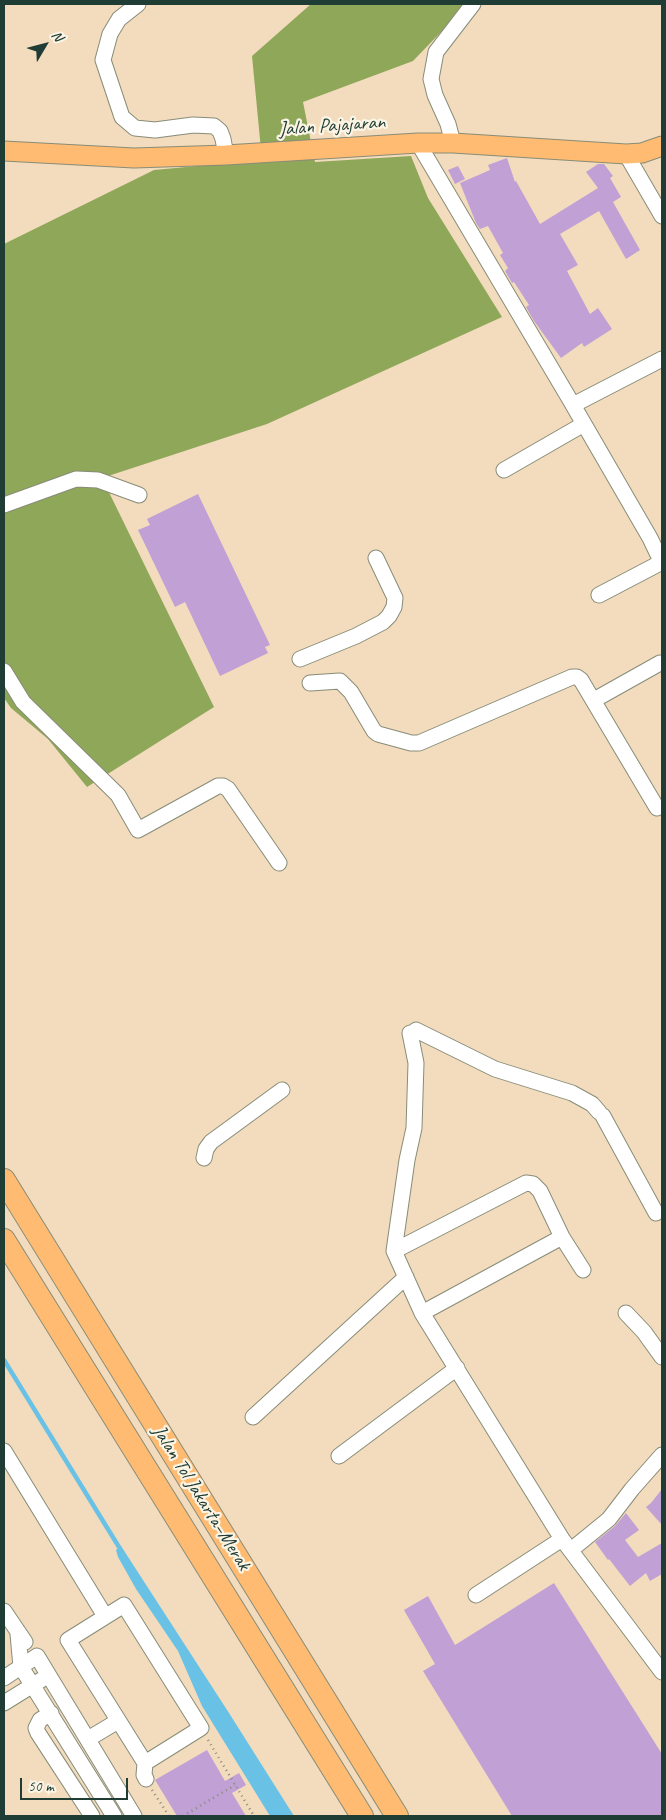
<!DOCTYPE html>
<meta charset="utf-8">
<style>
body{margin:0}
#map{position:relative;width:666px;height:1820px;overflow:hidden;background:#f2dcbd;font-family:Caveat,sans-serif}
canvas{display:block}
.frame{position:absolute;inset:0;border:5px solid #1f3d34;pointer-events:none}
.north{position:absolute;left:20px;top:20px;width:50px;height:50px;-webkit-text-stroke:4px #fcf5e5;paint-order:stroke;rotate:53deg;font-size:14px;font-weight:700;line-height:20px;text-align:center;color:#1f3d34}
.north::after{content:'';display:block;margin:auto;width:18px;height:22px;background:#1f3d34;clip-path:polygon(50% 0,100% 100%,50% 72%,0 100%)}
.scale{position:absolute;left:20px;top:1778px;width:108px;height:22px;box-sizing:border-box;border:2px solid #1f3d34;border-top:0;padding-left:6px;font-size:15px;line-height:18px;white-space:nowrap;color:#1f3d34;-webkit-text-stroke:4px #fcf5e5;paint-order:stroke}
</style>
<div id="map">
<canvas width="666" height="1820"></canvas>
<div class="frame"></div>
<div class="north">N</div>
<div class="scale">50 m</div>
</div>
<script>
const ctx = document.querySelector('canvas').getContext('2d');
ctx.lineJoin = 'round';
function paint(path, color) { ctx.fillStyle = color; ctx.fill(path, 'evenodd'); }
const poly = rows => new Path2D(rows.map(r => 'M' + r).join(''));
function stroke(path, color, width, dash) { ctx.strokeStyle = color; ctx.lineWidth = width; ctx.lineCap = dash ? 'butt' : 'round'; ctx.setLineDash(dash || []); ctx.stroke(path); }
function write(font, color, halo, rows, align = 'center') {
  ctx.font = font + ' Caveat,sans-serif'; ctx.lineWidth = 4.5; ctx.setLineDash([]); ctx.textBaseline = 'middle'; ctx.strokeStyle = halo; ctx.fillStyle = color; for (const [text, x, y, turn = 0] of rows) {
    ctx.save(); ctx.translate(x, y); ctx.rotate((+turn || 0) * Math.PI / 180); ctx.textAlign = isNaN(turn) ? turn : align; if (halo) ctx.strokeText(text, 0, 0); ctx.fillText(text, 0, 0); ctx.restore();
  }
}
const forest = poly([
 [311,4,468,4,413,61,303,102,315,162,411,156,428,198,502,317,267,424,102,478,214,707,87,787,48,739,11,708,4,698,4,244,154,170,262,160,252,56]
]);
const water = poly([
 [121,1546,229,1713,294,1816,270,1816,202,1706,178,1651,136,1589,118,1557,116,1550]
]);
const stream = poly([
 [4,1360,122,1552]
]);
const building = poly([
 [507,158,515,182,516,181,540,224,598,188,586,172,598,164,604,164,613,176,610,178,621,197,613,202,640,250,626,259,599,211,560,234,578,265,567,271,590,314,598,308,612,329,584,347,582,343,561,358,534,321,526,307,529,305,514,282,512,283,505,271,508,268,500,255,503,253,488,226,480,229,476,223,460,183,490,170,488,165],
 [458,166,465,179,455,184,448,170],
 [198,494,270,645,265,647,268,653,220,676,185,602,175,607,138,530,150,525,147,519],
 [662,1489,662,1525,646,1507,651,1503],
 [626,1513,639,1530,625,1540,638,1557,662,1543,662,1574,650,1581,646,1573,630,1586,609,1559,608,1560,595,1542,615,1526],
 [554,1583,662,1754,662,1816,512,1816,423,1671,435,1664,404,1610,428,1596,455,1645],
 [207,1750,225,1781,239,1773,246,1785,232,1793,246,1816,177,1816,155,1780]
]);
const path = poly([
 [208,1740,254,1816],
 [152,1790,169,1816],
 [183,1816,235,1785]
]);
const minor = poly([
 [138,4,119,19,110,34,103,60,122,117,135,128,155,130,193,125,214,126,220,131,223,139,226,155],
 [418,143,573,405,662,359],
 [453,143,448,124,435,95,431,79,436,52,473,4],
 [626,154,662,216],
 [573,405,650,538,662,563],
 [504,470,584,424],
 [4,505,76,479,98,480,139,495],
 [599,595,662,562],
 [300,659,356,636,383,622,389,616,394,607,395,598,376,558],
 [4,671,23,702,118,795,138,830,218,786,223,786,228,789,279,863],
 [310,683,340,681,351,692,374,731,378,734,411,743,419,743,572,677,577,677,581,680,657,808],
 [594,700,660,663],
 [416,1030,495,1069,572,1093,592,1104,599,1112],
 [410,1033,416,1063,414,1128,407,1160,394,1251,422,1313,562,1539,662,1672],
 [603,1116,656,1213],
 [204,1158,206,1149,211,1142,282,1090],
 [394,1251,526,1183,533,1184,540,1191,562,1237,583,1270],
 [422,1313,562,1237],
 [626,1313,644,1332,662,1357],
 [253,1417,406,1277],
 [4,1451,105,1616],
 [339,1456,457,1368],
 [571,1550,609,1519,632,1489,662,1455],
 [476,1595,562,1539],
 [4,1611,25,1642],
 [18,1634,21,1667,114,1816],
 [4,1678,37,1656,134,1816],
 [4,1703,41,1680],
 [51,1713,40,1720,36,1728,38,1733,92,1816],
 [88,1739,118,1721],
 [145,1763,201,1728,124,1605,68,1640,145,1763,144,1775,146,1779]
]);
const major = poly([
 [4,151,134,158,226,155,418,143,453,143,626,154,642,153,662,146]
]);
const highway = poly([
 [4,1180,397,1816],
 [4,1240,362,1816]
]);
const streetNames = [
 ["Jalan Pajajaran",332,126,-4],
 ["Jalan Tol Jakarta–Merak",201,1498,58]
];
paint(forest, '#8fa759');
paint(water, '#69c2e6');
stroke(stream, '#69c2e6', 4.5);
paint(building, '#c0a0d5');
stroke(minor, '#888c78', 17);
stroke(major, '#888c78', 21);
stroke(highway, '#888c78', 24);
stroke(path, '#888c78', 2.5, [1, 4]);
stroke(minor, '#fff', 15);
stroke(major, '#febb71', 19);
stroke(highway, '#febb71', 22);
write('20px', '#1f3d34', '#fcf5e5', streetNames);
</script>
